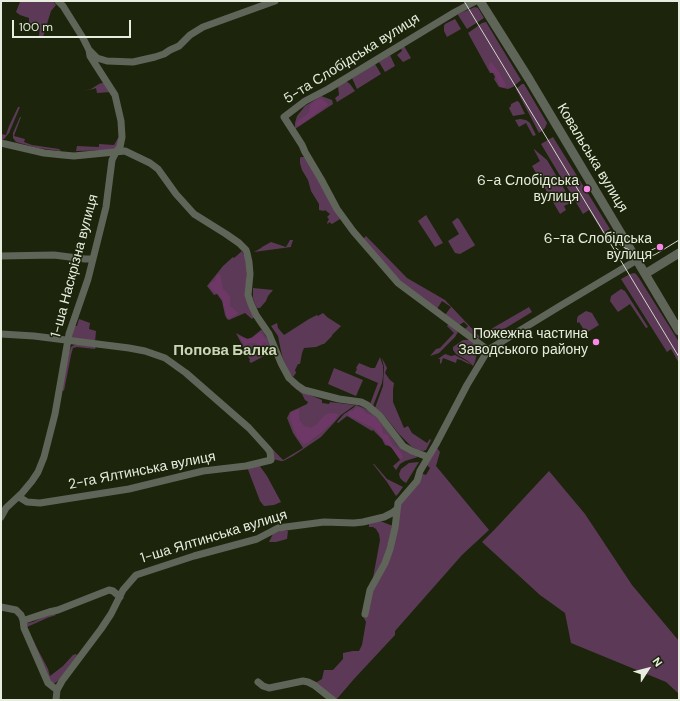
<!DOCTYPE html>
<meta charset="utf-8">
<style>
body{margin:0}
#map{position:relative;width:680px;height:701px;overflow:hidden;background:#1c240c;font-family:"DM Sans",sans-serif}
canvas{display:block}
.frame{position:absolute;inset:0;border:2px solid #e7edde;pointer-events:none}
.north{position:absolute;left:628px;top:649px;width:40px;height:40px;-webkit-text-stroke:3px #1c240c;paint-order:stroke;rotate:54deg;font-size:11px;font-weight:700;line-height:16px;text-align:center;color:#e7edde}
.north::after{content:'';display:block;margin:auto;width:14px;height:18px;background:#e7edde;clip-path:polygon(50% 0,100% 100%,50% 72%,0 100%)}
.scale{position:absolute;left:12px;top:20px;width:119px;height:18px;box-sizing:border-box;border:2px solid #e7edde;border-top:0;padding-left:5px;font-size:12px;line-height:14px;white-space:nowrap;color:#e7edde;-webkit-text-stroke:3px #1c240c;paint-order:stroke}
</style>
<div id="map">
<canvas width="680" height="701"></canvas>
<div class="frame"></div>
<div class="north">N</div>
<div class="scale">100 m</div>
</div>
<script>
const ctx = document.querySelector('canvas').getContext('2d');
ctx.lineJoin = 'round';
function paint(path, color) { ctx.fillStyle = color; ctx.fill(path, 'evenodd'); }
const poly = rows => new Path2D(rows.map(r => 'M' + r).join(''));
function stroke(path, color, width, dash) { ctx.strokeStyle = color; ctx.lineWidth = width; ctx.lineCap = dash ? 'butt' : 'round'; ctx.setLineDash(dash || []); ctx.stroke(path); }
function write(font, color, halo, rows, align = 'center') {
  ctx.font = font + ' "DM Sans",sans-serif'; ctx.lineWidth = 3; ctx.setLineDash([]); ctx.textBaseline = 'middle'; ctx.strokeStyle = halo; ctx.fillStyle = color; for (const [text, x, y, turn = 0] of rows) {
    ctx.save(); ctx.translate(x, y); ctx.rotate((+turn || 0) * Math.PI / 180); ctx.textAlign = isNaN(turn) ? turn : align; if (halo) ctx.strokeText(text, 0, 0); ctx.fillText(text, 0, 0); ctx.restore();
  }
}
const green = poly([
 [28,1,53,1,56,5,51,11,43,37,39,36,40,25,29,23,29,18,20,15,16,12,20,2],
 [475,7,478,8,484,18,467,29,458,15,458,14],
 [455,19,461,29,447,37,444,31,444,26,445,24],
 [486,22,521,80,513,87,508,89,499,87,494,79,495,77,493,73,490,73,468,33,482,23],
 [404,46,411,58,403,62,397,55,402,51,401,48],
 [390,55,395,66,385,72,379,62],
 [375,64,381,74,357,89,352,78],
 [346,81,350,84,355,91,337,102,335,98,339,95,338,86],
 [105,82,111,92,97,93,96,88,93,89,82,91,91,89,99,84],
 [522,84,524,84,547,123,545,128,539,133,516,89],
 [321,96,332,100,333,104,295,129,295,123,297,116,305,106],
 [517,101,519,102,525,114,513,116,509,108,511,106,511,104],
 [18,107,20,107,9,133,4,139,1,140,1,134,6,135,9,126],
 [20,117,21,117,14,136,25,139,24,142,32,145,59,149,61,151,38,148,16,142,13,138,13,133],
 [520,119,526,120,530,123,536,135,533,136,526,123,519,127,515,120],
 [553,137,610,229,603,233,589,210,583,214,541,144],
 [118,138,120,138,116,149,111,150,76,151,77,146,99,147,99,144,114,145],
 [534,149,547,160,572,202,564,206,566,210,560,214,532,166,540,161,534,150],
 [301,157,304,157,314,171,340,219,332,224,329,222,328,224,327,223,329,219,327,217,330,214,325,210,324,211,319,210,319,204,311,191,308,180,302,170,300,163,300,158],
 [426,215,443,243,435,247,418,221],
 [457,218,459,219,475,245,474,246,460,254,455,253,448,241,459,234,452,222],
 [366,236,407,278,445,300,479,336,529,307,532,312,491,337,484,339,480,339,465,329,468,326,464,322,459,325,445,315,451,307,442,301,437,309,400,283,362,240],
 [290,240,293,240,291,246,291,247,254,252,261,248,262,247,271,242,286,247],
 [242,251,245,257,247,266,246,285,245,292,254,317,252,319,245,313,229,320,227,319,225,315,222,301,217,294,214,295,207,286,223,266,233,257,234,258],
 [634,273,636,274,639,278,679,342,679,363,671,349,667,352,621,279,630,274],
 [253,288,273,290,268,296,266,301,260,308,257,308,255,304,253,298],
 [621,289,625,291,648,327,646,328,630,304,618,312,610,301,611,296],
 [586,311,592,313,599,325,586,333,579,322,577,323,577,319,578,316],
 [323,313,327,317,341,326,332,335,332,336,324,344,323,344,316,347,304,348,302,353,300,364,298,364,295,370,296,373,293,377,291,375,283,359,281,351,278,336,271,326,277,323,278,328,284,335,309,319,317,315,318,316],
 [79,319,90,323,89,329,96,331,95,342,72,338,71,335,74,326,77,326],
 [449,323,458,332,455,337,439,353,430,356,436,349,440,348,454,333,447,326],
 [261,330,262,330,270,343,273,350,272,353,266,355,251,363,249,361,250,360,249,358,236,333,247,339,251,338],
 [463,340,471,340,475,343,478,348,475,362,473,366,468,361,456,354,453,350,453,347],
 [83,344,96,346,95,349,77,347,73,348,71,355,64,391,62,390,68,354,71,347,74,345],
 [445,354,451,356,455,355,468,362,471,365,461,360,457,359,456,363,443,358,441,364,440,363,440,359,438,359],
 [380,357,383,366,383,376,382,383,373,406,370,404,378,383,355,373,357,369,356,368,359,363,371,368,375,368],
 [382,358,387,368,385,373,390,380,394,383,393,390,393,402,404,428,408,426,412,433,427,443,430,439,431,440,426,450,423,451,418,450,412,447,399,434,383,414,375,408,383,386,384,367],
 [334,368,363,380,356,396,328,384],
 [291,383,298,390,322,400,322,403,329,404,330,402,355,405,341,415,321,437,293,456,283,461,281,461,273,459,256,432,283,460,303,448,293,433,287,418,290,412,305,405,307,404,308,402,305,400,302,394,290,384],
 [356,405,364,408,371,412,380,421,396,443,402,449,407,452,418,457,405,461,400,464,396,470,393,466,400,460,392,448,389,446,385,445,382,439,373,430,372,431,347,416,338,423,337,422,344,414,353,408],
 [437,448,440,452,436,466,489,530,462,555,395,631,395,635,354,679,336,700,312,682,317,682,322,679,324,670,333,670,343,659,343,653,353,651,359,651,362,645,366,622,362,614,379,577,399,503,423,474,426,475,430,468,427,465],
 [419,462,406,483,403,481,400,478,399,474,401,469,409,463],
 [373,464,374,464,387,479,403,487,398,494,396,496,387,482],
 [259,465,267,476,281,502,274,505,264,506,260,501,247,467],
 [549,471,585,514,632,585,679,641,679,694,666,682,571,643,565,613,540,595,482,542,496,528],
 [380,521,393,526,388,551,373,578,380,540,379,534,376,529,373,527,369,527,369,524],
 [282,530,288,531,287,539,276,542,269,542,273,534],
 [54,613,56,615,47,618,27,627,36,646,48,669,50,676,63,666,73,655,76,654,76,655,78,654,59,680,55,683,52,683,48,679,25,623,28,623,33,622,47,615]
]);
const forest = poly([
 [491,62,493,64,500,74,505,83,506,86,502,87,499,85,495,74,491,72,489,68,489,65],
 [321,98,327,103,328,105,300,125,297,126,296,124,298,121,309,113,310,106,313,102,318,99],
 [220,274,223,289,227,293,230,297,230,306,238,313,236,315,230,318,227,318,222,299,218,294,214,292,209,286,211,282,215,281,217,275],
 [260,332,266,339,269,346,269,348,266,344,264,342,263,343,263,348,255,343,248,343,247,345,254,356,253,358,239,336,248,339,254,337],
 [358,407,362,409,366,413,373,416,377,419,382,426,383,433,388,435,393,446,398,449,401,453,403,457,401,459,399,458,391,447,386,443,375,429,353,418,348,415,348,413,350,411,353,411,356,408],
 [299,409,299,415,300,421,304,426,311,428,316,425,325,415,330,413,338,414,338,415,335,420,323,431,307,443,304,444,297,437,290,419,291,412]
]);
const minor = poly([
 [476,1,455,12,328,89,305,101,284,117,302,145,305,152,321,179,337,209,353,231,398,283,488,350],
 [89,50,97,58,107,61,133,62,155,57,164,54,170,50,179,46,190,35,203,27,275,1],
 [1,143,44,153,63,155,74,156,125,151,150,163,158,169,176,194,194,214,226,234,239,243,246,250,247,253,249,262,250,274,248,295,251,304,256,315,269,334,281,363,289,378,298,386,304,390,339,399,361,402,367,405,380,416,403,446,412,451,428,457],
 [1,256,54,255,85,259,92,259],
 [1,334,34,336,129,348,145,351,165,358,186,373,249,428,268,449,270,452,271,460,246,466,203,471,129,489,40,503,27,502,19,497],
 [1,517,6,508,22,493,32,481,38,472,44,457,55,414,69,334,88,279,106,207,112,160,116,152,120,147,122,137,121,121,115,95,90,56,89,50,83,38,63,6,58,1],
 [1,607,16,610,21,615,23,620,25,620,49,612,58,610,109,590,113,591,120,597],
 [365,614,370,590,385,563,390,549,395,528,398,503,417,481,420,471,436,444,467,385,488,350,560,306,637,260],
 [23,620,24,628,48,683,57,690],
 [258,682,263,686,269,688,303,681,308,682,314,685,333,700],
 [56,700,57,690,62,681,101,629,111,614,123,590,136,575,194,556,257,539,278,528,324,522,354,523,363,522,384,517,392,513,397,509]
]);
const tertiary = poly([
 [480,1,529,79,679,331],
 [645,274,679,253]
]);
const tram = poly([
 [464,1,679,357],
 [610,232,619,244,625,248,632,251,642,252,647,252,656,248],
 [616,248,622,253,631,257,645,259,656,254,679,240]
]);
const markers = [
 [587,189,4,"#f987e8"],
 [660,247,4,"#f987e8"],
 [596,342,4,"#f987e8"]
];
const streetNames = [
 ["5-та Слобідська вулиця",352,59,-32],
 ["Ковальська вулиця",592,158,59],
 ["1-ша Наскрізна вулиця",75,266,-75],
 ["2-га Ялтинська вулиця",142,471,-11],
 ["1-ша Ялтинська вулиця",214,537,-17]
];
const poiNames = [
 ["6-а Слобідська",579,181],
 ["вулиця",579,197],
 ["6-та Слобідська",652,239],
 ["вулиця",652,255],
 ["Пожежна частина",588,334],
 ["Заводського району",588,350]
];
const neighbourhoodNames = [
 ["Попова Балка",225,351]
];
paint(green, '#5c3a57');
paint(forest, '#6e3866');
stroke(minor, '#606559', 7);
stroke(tertiary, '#606559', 9);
stroke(tram, '#d0d7c7', 1);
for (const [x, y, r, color] of markers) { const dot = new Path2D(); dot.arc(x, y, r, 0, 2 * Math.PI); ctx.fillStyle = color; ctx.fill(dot); stroke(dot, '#1c240c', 1.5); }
write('14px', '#e7edde', '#1c240c', streetNames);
write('14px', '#e7edde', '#1c240c', poiNames, 'right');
write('bold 15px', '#cbd6b8', '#1c240c', neighbourhoodNames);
</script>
